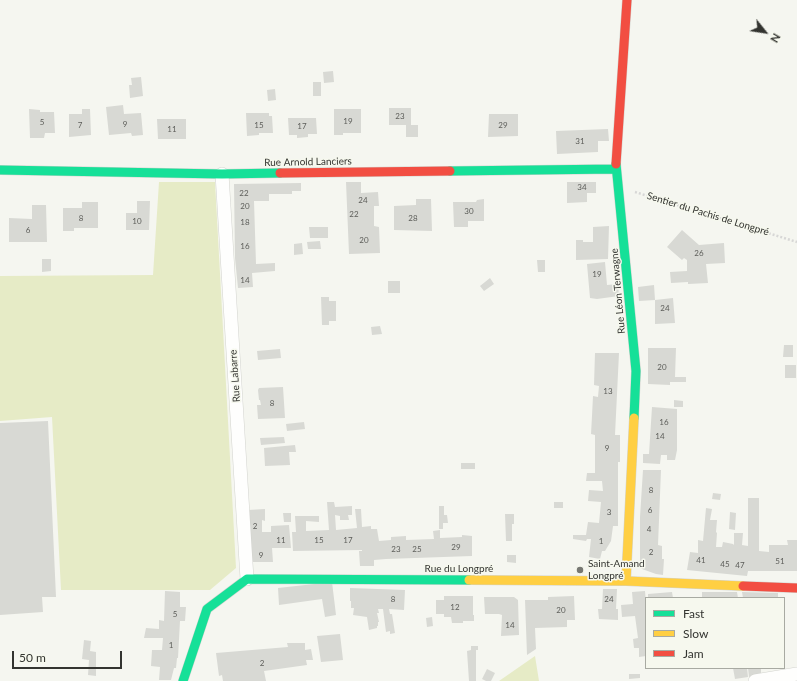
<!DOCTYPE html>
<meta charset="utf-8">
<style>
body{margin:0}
#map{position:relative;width:797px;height:681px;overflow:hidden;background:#f5f6f0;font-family:Lato,sans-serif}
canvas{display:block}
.legend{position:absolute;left:645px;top:597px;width:140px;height:72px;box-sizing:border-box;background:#f6f8ee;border:1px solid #a8aaa2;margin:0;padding:5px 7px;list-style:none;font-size:12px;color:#333430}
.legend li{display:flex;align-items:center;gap:8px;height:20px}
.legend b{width:20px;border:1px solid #a8aaa2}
.north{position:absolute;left:745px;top:12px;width:40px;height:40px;-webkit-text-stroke:3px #f6f8ee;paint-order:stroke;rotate:120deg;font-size:11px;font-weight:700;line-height:16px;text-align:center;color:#333430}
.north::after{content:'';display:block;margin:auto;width:14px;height:18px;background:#333430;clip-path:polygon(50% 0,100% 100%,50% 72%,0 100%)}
.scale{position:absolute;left:12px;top:651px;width:110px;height:18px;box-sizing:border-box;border:2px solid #333430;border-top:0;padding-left:5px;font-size:12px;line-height:14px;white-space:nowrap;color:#333430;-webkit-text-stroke:3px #f6f8ee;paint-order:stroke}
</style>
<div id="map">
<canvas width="797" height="681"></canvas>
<ul class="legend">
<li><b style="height:5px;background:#16e098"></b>Fast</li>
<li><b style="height:5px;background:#ffcf43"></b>Slow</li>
<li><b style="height:5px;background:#f24e42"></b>Jam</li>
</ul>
<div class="north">N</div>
<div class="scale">50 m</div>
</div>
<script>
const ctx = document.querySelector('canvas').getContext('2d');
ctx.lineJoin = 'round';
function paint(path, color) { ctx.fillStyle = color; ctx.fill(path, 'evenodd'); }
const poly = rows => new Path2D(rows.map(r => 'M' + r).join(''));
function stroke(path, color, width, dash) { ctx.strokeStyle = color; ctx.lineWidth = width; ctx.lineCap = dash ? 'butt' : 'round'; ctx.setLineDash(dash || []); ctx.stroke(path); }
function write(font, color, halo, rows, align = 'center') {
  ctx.font = font + ' Lato,sans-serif'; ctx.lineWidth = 3; ctx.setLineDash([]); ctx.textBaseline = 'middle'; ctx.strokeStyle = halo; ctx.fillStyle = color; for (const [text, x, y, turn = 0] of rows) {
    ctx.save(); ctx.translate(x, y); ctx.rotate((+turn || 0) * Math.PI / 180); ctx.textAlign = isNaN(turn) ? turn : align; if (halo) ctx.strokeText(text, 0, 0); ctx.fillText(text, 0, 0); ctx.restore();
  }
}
const green = poly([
 [159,182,215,182,236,568,210,590,61,590,52,417,0,421,0,276,153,275],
 [535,656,539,681,499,681]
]);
const building = poly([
 [333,71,334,82,324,83,323,72],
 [141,77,143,96,130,98,129,85,132,85,131,78],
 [313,82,321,82,321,96,313,96],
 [275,89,276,100,268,101,267,90],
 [123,105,124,114,141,113,143,135,132,136,131,133,109,135,106,107],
 [389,108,411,108,411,125,418,125,418,137,406,137,406,125,389,125],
 [29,109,40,110,40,112,54,112,55,133,45,133,44,138,30,138],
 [82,109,90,109,91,135,69,137,69,114,82,114],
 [334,109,361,109,361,133,343,133,343,135,334,135],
 [246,113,269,113,269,116,272,116,273,133,259,133,259,135,247,136],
 [489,114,518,114,518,136,488,137],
 [288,118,316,118,317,134,308,134,308,137,297,138,297,135,289,135],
 [157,119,186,119,186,139,158,139],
 [608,129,609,141,598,141,598,152,557,154,556,131],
 [346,182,361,182,361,193,378,192,379,206,374,206,374,226,379,227,380,253,349,254],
 [567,182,596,182,596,193,587,193,587,202,567,203],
 [301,183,301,191,292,191,292,194,269,194,269,201,254,201,256,264,275,263,275,271,252,273,253,287,238,288,235,258,234,184],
 [416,199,431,199,432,231,394,230,394,206,416,205],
 [484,199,484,221,468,221,468,227,454,227,453,202,476,202,477,200],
 [137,201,150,201,149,230,126,230,126,213,137,213],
 [82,202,98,202,98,228,74,228,74,231,63,231,63,208,82,208],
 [32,205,46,205,47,242,9,242,9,218,32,219],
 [609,226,608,259,576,260,576,240,583,240,583,242,593,242,593,227],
 [309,227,328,227,328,238,310,238],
 [682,230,699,245,724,243,725,263,706,264,708,283,688,284,688,282,671,283,670,272,687,271,687,260,684,258,682,260,667,247],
 [320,241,321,249,308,249,307,242],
 [302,243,303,254,294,255,294,244],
 [42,259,51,259,51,271,42,272],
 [537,260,545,260,545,272,538,272],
 [605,262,607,285,618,284,619,296,597,299,590,298,587,264],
 [490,278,494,284,484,291,480,286],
 [388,281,400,281,400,293,388,293],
 [654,285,655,300,639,301,638,287],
 [321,297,329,297,329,301,336,301,336,321,329,321,329,325,322,325],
 [673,298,675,323,655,324,655,300],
 [380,326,382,334,372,335,371,327],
 [784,345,793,345,793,357,783,357],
 [648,348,676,348,675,377,686,377,686,382,670,382,670,385,648,384],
 [280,349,281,358,258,360,257,351],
 [595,353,619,353,615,435,620,435,620,462,618,462,618,526,613,526,611,541,605,551,602,551,600,559,589,557,591,539,587,539,586,541,573,539,573,535,586,535,588,522,599,523,601,502,588,501,589,490,603,491,602,481,586,481,587,473,595,473,595,435,591,434,592,416,593,396,598,397,599,386,594,385],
 [785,365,796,365,796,378,785,378],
 [283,387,285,418,258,419,257,405,261,405,260,400,259,400,258,390,259,388],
 [674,400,683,401,683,407,674,407],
 [652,407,677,409,677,450,675,460,667,460,667,455,661,455,660,464,643,463,643,454,649,454],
 [48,421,56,597,42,597,43,612,0,615,0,423],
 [304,422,305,429,287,431,286,424],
 [284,437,285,443,261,445,260,438],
 [295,445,296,452,289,452,290,465,265,466,264,448],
 [461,463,475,463,475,469,461,469],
 [643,470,661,470,658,545,662,546,662,559,664,559,663,575,656,574,642,569,640,567,640,517],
 [713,493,721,494,720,500,712,499],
 [748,498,759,498,759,551,769,552,769,545,788,545,787,540,797,540,797,571,748,571,747,576,687,570,690,552,698,553,698,540,703,541,706,508,712,509,710,520,717,520,716,532,717,533,716,547,722,547,723,542,733,544,734,545,734,533,743,533,742,545,748,546],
 [327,502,334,502,335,507,352,506,352,515,348,515,349,520,340,520,340,516,335,515,336,530,357,528,355,509,361,509,362,527,371,526,371,529,377,529,379,541,391,540,391,537,406,536,406,540,434,539,433,531,440,530,440,538,462,537,462,535,472,536,472,556,386,559,374,560,374,566,360,566,359,551,362,551,362,550,293,551,292,532,296,532,295,516,319,516,319,522,306,521,306,531,329,530],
 [554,502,563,502,563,508,554,508],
 [439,506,444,506,444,515,447,515,448,523,443,523,443,529,439,529],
 [265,509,265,521,262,520,262,532,271,532,271,526,289,525,291,548,272,548,273,562,250,562,248,510],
 [730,512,736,513,735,530,729,529],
 [283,513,291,513,291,522,284,522],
 [505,514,514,514,514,524,512,524,512,541,506,541],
 [507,555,516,555,516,563,507,562],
 [332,582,336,615,325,617,322,599,279,605,278,588],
 [350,588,405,590,404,610,389,609,390,614,392,614,395,633,390,634,390,631,386,632,383,609,378,609,379,613,377,613,379,622,378,622,378,626,377,626,377,628,369,630,367,617,353,615,354,608,351,608,351,601,350,601],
 [603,589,617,589,616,609,618,609,618,620,599,619,598,609,602,609],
 [165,591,180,592,180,607,186,607,185,621,180,621,178,658,177,658,176,668,174,668,171,680,159,680,160,667,151,666,152,650,162,650,163,638,144,638,146,628,159,629,159,620,164,621],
 [645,591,646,603,646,656,639,657,639,648,634,648,633,639,638,638,635,616,622,617,621,605,633,604,632,592],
 [672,592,673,598,648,598,648,594],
 [702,592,737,592,738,598,702,598],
 [742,592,778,593,778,598,743,598],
 [444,596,473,596,473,615,474,615,474,621,463,621,463,623,452,623,451,617,444,617,444,614,436,614,436,600,444,600],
 [574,596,575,620,567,620,567,627,535,628,536,649,527,655,525,600,548,600,548,597],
 [484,597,514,597,518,600,519,635,501,636,502,615,499,614,485,614],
 [432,617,433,626,427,627,426,618],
 [340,634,343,660,321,662,317,636],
 [84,640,91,641,90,651,96,652,96,676,88,675,89,660,82,659],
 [287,643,305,643,305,650,311,649,313,660,306,660,307,665,264,671,266,681,223,681,222,675,219,676,216,653,288,647],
 [471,646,478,646,478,650,476,650,476,681,469,681,467,651,471,650],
 [733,668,747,668,748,677,735,679],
 [748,668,761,668,761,675,749,677],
 [487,669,495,673,491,681,486,681,482,679],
 [629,674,640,674,640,678,629,679]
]);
const path = poly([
 [635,192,797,242]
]);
const street = poly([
 [222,174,247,579],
 [755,681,797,674]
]);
const fast = poly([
 [616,164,636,371,634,418],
 [0,170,222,174,280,173],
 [450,171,616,169],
 [183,681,207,609,247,579,469,580]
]);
const slow = poly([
 [469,580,626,581,743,586],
 [626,581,634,418]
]);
const jam = poly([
 [616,164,627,0],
 [280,173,450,171],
 [743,586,797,588]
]);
const markers = [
 [580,570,4,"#777873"]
];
const numberNames = [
 ["23",400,116],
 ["19",348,121],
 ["5",42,122],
 ["9",125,124],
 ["7",80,125],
 ["15",259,125],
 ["29",503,125],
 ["17",302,126],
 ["11",172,129],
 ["31",580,141],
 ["34",582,187],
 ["22",244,193],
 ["24",363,200],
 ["20",245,206],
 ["30",469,211],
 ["22",354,214],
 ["8",81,218],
 ["28",413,218],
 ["10",137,221],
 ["18",245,222],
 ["6",28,230],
 ["20",364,240],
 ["16",245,246],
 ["26",699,253],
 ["19",597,274],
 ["14",245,280],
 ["24",665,308],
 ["20",662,367],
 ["13",608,391],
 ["8",272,403],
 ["16",664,422],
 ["14",660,436],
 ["9",607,448],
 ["8",651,490],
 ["6",650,510],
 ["3",609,512],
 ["2",255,526],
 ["4",649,529],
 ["11",281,540],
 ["15",319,540],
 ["17",348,540],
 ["1",601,541],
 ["29",456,547],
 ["23",396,549],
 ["25",417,549],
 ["2",651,552],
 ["9",261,555],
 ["41",701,560],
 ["51",780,561],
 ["45",725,564],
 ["47",740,565],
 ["8",393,599],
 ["24",609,599],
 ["12",455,607],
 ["20",561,610],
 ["5",175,614],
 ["14",510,625],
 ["1",171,645],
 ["2",262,663]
];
const streetNames = [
 ["Rue Arnold Lanciers",308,162,-1],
 ["Sentier du Pachis de Longpré",708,214,17],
 ["Rue Léon Terwagne",618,291,-95],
 ["Rue Labarre",235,376,-94],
 ["Rue du Longpré",459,569]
];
const poiNames = [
 ["Saint-Amand",588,564],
 ["Longpré",588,576]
];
paint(green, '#e6ebc6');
paint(building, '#d8d9d4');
stroke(street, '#d2d3ce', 14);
stroke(fast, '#d2d3ce', 10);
stroke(slow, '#d2d3ce', 10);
stroke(jam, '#d2d3ce', 10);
stroke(path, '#d7d7d6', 2.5, [2, 2]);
stroke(street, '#fefefd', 13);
stroke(fast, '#16e098', 9);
stroke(slow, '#ffcf43', 9);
stroke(jam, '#f24e42', 9);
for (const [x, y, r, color] of markers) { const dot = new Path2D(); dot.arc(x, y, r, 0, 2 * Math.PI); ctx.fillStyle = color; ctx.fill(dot); stroke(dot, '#f6f8ee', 1.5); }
write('8px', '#5c5d59', null, numberNames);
write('10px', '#333430', '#f6f8ee', streetNames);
write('10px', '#333430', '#f6f8ee', poiNames, 'left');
</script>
